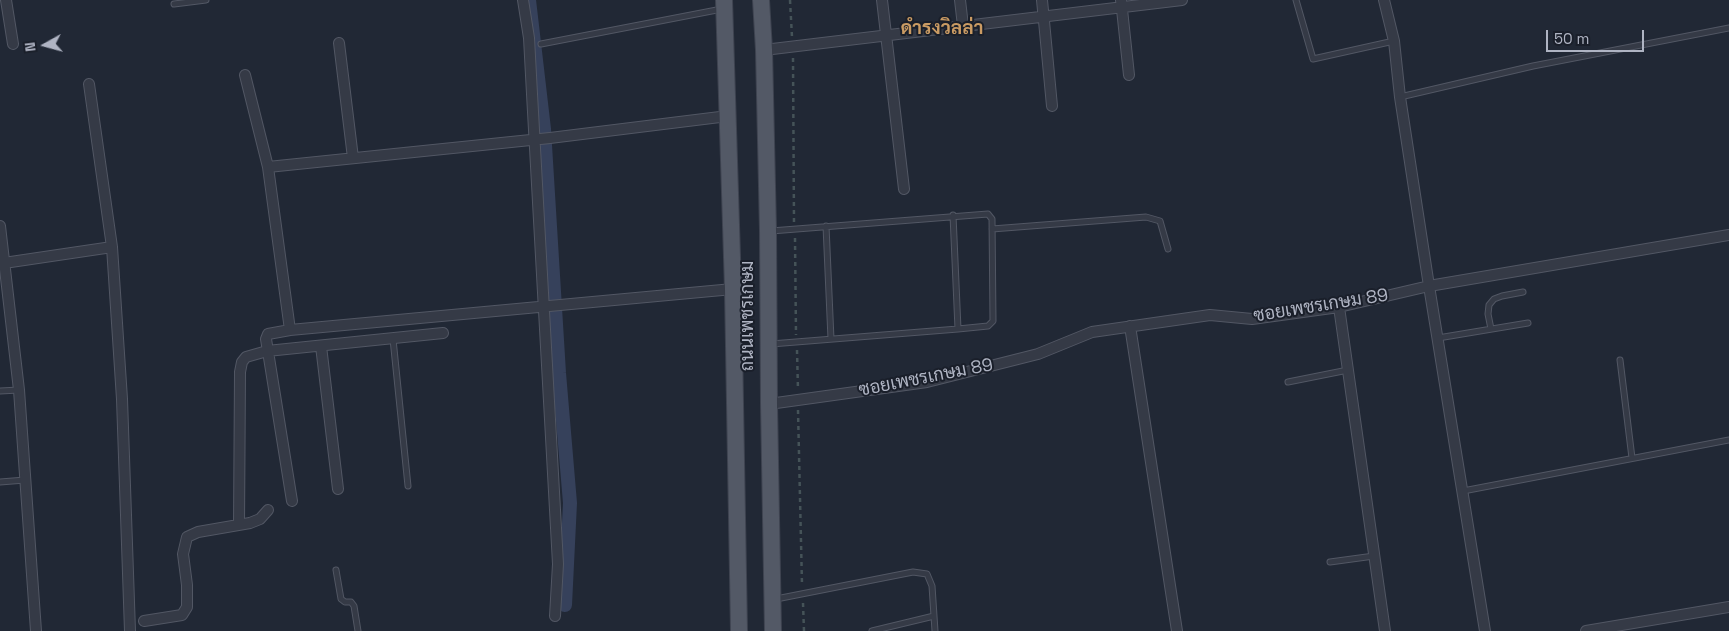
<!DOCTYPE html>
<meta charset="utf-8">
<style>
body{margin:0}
#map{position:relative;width:1729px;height:631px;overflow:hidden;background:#212835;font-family:"Space Grotesk",sans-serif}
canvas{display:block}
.north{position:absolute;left:20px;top:20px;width:50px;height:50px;-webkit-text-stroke:4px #1a1f2a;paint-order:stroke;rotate:263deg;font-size:14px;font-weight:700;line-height:20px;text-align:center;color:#afb4c3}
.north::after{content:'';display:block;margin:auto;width:18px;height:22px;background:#afb4c3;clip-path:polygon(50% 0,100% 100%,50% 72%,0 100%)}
.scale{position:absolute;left:1546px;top:30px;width:98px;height:22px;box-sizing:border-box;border:2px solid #afb4c3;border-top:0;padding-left:6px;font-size:15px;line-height:18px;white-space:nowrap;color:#afb4c3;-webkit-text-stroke:4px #1a1f2a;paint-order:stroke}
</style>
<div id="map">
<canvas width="1729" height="631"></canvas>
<div class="north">N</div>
<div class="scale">50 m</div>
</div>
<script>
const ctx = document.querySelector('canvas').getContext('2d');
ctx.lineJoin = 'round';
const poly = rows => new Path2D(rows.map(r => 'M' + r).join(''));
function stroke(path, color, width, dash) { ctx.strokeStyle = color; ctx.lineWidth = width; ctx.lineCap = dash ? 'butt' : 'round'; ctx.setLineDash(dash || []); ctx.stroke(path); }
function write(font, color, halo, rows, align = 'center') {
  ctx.font = font + ' "Space Grotesk",Sarabun,sans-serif'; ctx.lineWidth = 4; ctx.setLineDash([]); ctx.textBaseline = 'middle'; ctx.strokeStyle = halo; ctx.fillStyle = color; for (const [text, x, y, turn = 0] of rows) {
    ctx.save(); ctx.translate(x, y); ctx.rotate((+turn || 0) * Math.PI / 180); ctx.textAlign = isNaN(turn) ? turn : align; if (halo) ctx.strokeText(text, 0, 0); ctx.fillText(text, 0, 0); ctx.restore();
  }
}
const canal = poly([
 [529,0,544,129,559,373,570,503,565,605]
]);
const path = poly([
 [790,0,792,37],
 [793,58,794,222],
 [795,238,796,335],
 [797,350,798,390],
 [798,410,802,585],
 [803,603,804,631]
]);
const lane = poly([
 [1296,0,1313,59,1394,41],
 [174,4,206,0],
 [541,44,722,9],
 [1400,97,1533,66,1729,28],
 [953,215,958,329],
 [826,226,831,339],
 [992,229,1146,217,1160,221,1168,249],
 [771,231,988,214,992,219,993,321,988,326,958,329,771,344],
 [1491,329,1488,314,1489,305,1494,299,1502,296,1523,292],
 [1438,338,1528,323],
 [393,339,408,486],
 [1620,360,1632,458],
 [1288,382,1348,370],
 [0,391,19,390],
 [0,482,25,480],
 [1463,491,1729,440],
 [1330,562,1374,556],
 [336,570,341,599,345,602,351,602,354,606,358,631],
 [776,599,913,572,927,574,932,586,935,631],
 [872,631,934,616]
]);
const street = poly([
 [6,0,13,44],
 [523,0,529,38,532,94,558,564,555,616],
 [882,0,904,189],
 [960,0,963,26],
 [1042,0,1052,106],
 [1121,0,1129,75],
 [1384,0,1394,41,1400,97,1429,286,1485,631],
 [339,43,353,158],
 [764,50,1182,0],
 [245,75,268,167,290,330,268,334,266,339,292,501],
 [89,84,112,247,122,399,130,631],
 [268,167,550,138,728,116],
 [0,226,19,390,36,631],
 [4,263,112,247],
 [1339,307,1385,631],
 [1130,326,1177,631],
 [290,330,733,289],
 [321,346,338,489],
 [769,404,927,382,1038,354,1092,332,1210,315,1252,319,1339,307,1429,286,1729,235],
 [239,525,240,372,242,362,246,357,267,351,443,333],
 [144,621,182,615,187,607,187,585,183,554,187,537,198,532,250,523,260,519,268,510],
 [1586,631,1729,607]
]);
const primary = poly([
 [724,0,733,289,739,631],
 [761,0,764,50,768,231,769,404,773,631]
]);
const streetNames = [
 ["ซอยเพชรเกษม 89",1321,306,-9],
 ["ถนนเพชรเกษม",748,316,-90],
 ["ซอยเพชรเกษม 89",926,378,-11]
];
const neighbourhoodNames = [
 ["ดำรงวิลล่า",942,29]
];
stroke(canal, '#36415b', 14);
stroke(lane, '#525764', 7);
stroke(street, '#525764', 12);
stroke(primary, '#3e4350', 18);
stroke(path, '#455358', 2.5, [4, 4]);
stroke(lane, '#353a46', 5);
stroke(street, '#353a46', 10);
stroke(primary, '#535966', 16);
write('18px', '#afb4c3', '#1a1f2a', streetNames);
write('bold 19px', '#ca9b63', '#1a1f2a', neighbourhoodNames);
</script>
